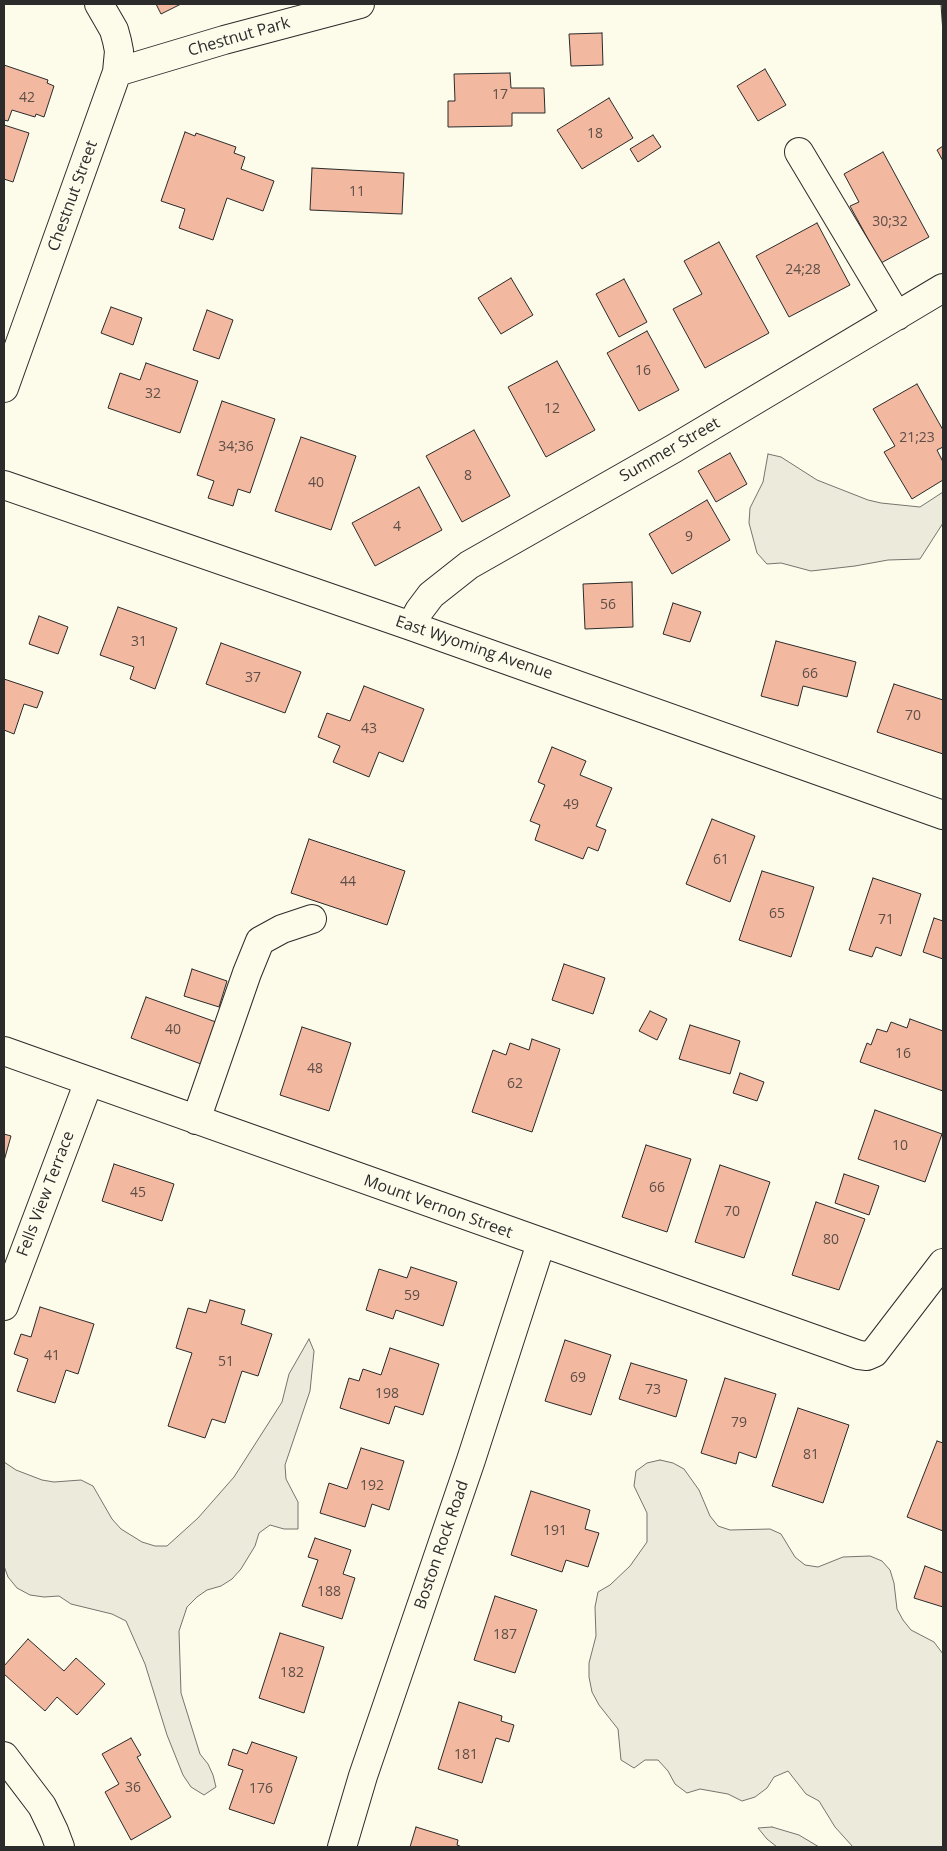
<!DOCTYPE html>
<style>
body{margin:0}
#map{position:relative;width:947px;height:1851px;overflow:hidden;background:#fdfbea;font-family:"Open Sans",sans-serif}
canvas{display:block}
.frame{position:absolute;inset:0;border:5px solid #2b2b2b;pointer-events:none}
</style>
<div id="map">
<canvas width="947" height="1851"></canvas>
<div class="frame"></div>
</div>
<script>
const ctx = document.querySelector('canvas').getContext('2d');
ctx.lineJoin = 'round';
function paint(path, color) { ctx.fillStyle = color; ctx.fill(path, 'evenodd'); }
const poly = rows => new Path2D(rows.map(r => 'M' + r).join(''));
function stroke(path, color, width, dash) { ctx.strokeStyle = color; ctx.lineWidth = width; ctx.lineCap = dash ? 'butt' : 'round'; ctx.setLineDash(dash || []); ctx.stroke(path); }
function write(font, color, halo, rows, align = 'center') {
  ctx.font = font + ' "Open Sans",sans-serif'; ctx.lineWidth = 4; ctx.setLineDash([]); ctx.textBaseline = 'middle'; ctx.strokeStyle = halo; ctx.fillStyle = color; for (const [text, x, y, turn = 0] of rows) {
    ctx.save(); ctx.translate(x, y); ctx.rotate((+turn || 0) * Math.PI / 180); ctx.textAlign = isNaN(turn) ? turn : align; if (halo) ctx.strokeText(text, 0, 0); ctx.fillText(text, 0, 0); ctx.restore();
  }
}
const green = poly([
 [768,454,781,457,817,480,868,500,881,503,920,507,943,492,943,523,920,559,888,560,855,566,811,571,781,563,767,564,757,553,749,523,750,508,763,482,768,454],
 [309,1339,314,1351,310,1391,285,1465,286,1479,298,1502,298,1529,284,1529,270,1525,259,1533,255,1546,241,1569,232,1579,221,1586,207,1590,197,1597,187,1607,179,1631,181,1693,200,1754,208,1764,213,1775,216,1787,204,1795,191,1787,183,1775,167,1735,145,1664,126,1621,112,1614,71,1604,59,1596,44,1597,30,1595,17,1588,8,1577,4,1566,4,1462,16,1470,42,1480,54,1482,81,1480,93,1486,112,1519,121,1529,142,1542,155,1546,167,1546,198,1518,234,1477,282,1402,289,1374,309,1339],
 [660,1460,673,1463,684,1469,699,1490,710,1516,718,1526,730,1530,770,1529,781,1534,795,1557,805,1565,818,1567,843,1557,870,1556,882,1561,890,1570,894,1583,897,1609,903,1620,911,1630,934,1642,943,1654,943,1847,853,1847,835,1827,819,1801,806,1794,788,1771,774,1777,767,1788,755,1797,742,1801,728,1794,700,1789,687,1793,675,1784,668,1771,658,1760,645,1760,634,1768,621,1760,618,1729,599,1705,592,1692,589,1677,589,1663,596,1636,595,1607,598,1592,610,1585,630,1566,647,1542,647,1513,634,1486,636,1471,647,1463,660,1460],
 [772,1827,799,1835,819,1847,777,1847,767,1839,758,1828,772,1827]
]);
const building = poly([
 [156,4,181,4,161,14,156,4],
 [941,4,943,4,943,33,941,4],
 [602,33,603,65,571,66,569,34,602,33],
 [4,65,48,80,47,83,54,86,44,117,36,114,35,117,12,110,8,121,4,120,4,65],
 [765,69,786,105,758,121,737,86,765,69],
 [510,73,511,88,544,88,545,113,512,113,512,126,448,127,448,101,455,101,454,74,510,73],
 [609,98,633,138,582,169,557,130,609,98],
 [4,125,29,133,13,182,4,179,4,125],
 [185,132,195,136,196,133,236,147,234,153,245,157,241,169,274,181,263,211,227,198,213,240,179,228,185,209,161,201,185,132],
 [653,135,661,147,638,162,630,149,653,135],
 [943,146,943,161,937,150,943,146],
 [883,152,929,237,881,263,850,206,859,202,844,174,883,152],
 [312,168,404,173,402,214,310,210,312,168],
 [817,223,850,285,789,317,756,256,817,223],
 [719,242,769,333,705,368,673,309,702,294,684,261,719,242],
 [511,278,533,315,501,334,478,298,511,278],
 [624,279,647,322,619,337,596,294,624,279],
 [111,307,142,318,133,345,101,333,111,307],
 [207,310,233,320,219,359,193,350,207,310],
 [647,331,679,390,639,411,607,353,647,331],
 [557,361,595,430,546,457,508,387,557,361],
 [146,363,198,381,180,433,108,408,120,373,140,380,146,363],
 [917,384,943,430,943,447,937,450,943,462,943,480,912,499,884,452,895,446,873,409,917,384],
 [222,401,275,419,250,493,238,489,233,506,208,498,214,481,197,475,222,401],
 [474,430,510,496,462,522,426,456,474,430],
 [301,437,356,456,331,530,275,511,301,437],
 [730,453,747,484,716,502,698,471,730,453],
 [419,487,442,530,375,566,352,523,419,487],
 [707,500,730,540,672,574,649,534,707,500],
 [632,582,633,627,585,629,583,584,632,582],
 [673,603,701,612,690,642,663,634,673,603],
 [118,607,177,628,155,689,130,679,134,667,100,655,118,607],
 [39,616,68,627,58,654,29,644,39,616],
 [776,641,856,662,847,697,803,686,798,706,761,696,776,641],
 [221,643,301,672,285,713,206,684,221,643],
 [4,679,43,692,37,708,24,704,14,734,4,730,4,679],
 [894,684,943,700,943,754,877,732,894,684],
 [364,686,424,709,403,762,379,752,369,777,333,762,340,746,318,737,327,713,350,721,364,686],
 [552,747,586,761,580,775,612,788,596,826,606,830,598,851,588,847,583,859,535,840,540,825,530,821,545,785,538,782,552,747],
 [712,819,755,836,730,902,686,884,712,819],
 [309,839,405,871,387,925,291,893,309,839],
 [762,871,814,887,791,957,739,940,762,871],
 [873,878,921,894,901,956,876,947,872,957,849,950,873,878],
 [934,918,943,921,943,959,923,952,934,918],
 [564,964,605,978,593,1014,552,1000,564,964],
 [192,969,227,981,219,1007,184,996,192,969],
 [146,997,216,1022,201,1064,131,1038,146,997],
 [650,1011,667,1019,657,1040,639,1031,650,1011],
 [910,1019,943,1031,943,1091,860,1062,867,1043,871,1045,877,1029,887,1032,891,1022,907,1028,910,1019],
 [690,1025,740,1041,730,1074,679,1059,690,1025],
 [302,1027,351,1043,329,1111,280,1095,302,1027],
 [532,1039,560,1049,532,1132,472,1112,493,1050,506,1055,510,1043,529,1050,532,1039],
 [740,1073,764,1082,757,1101,733,1093,740,1073],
 [875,1110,942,1134,925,1182,858,1159,875,1110],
 [4,1134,11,1136,4,1161,4,1134],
 [646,1145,691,1159,667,1232,622,1217,646,1145],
 [114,1164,174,1184,162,1221,102,1201,114,1164],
 [720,1165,770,1182,744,1258,695,1242,720,1165],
 [844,1174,879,1186,869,1215,835,1203,844,1174],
 [816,1202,865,1219,839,1290,792,1275,816,1202],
 [411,1267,457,1282,443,1326,396,1310,393,1319,366,1310,379,1269,407,1278,411,1267],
 [210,1300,245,1310,241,1324,272,1334,258,1376,242,1371,225,1423,212,1419,205,1438,168,1426,192,1353,176,1348,188,1308,206,1313,210,1300],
 [40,1307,94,1324,78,1374,66,1370,55,1403,17,1391,28,1359,14,1354,21,1334,31,1337,40,1307],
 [565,1340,611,1355,591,1415,545,1401,565,1340],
 [390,1348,439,1364,423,1415,395,1406,389,1424,340,1408,349,1378,359,1381,363,1369,381,1375,390,1348],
 [631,1363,687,1380,676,1417,619,1399,631,1363],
 [725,1378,776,1394,756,1458,739,1452,736,1464,701,1453,725,1378],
 [798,1408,849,1425,823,1503,772,1486,798,1408],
 [937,1441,943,1443,943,1531,907,1517,937,1441],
 [361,1448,404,1461,389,1510,372,1504,365,1527,320,1513,329,1483,347,1489,361,1448],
 [531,1491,590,1510,585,1529,599,1533,588,1567,566,1560,562,1572,511,1555,531,1491],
 [315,1538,351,1550,343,1574,355,1578,342,1619,302,1606,318,1560,308,1557,315,1538],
 [925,1566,943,1573,943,1607,914,1598,925,1566],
 [495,1596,537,1610,515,1673,474,1660,495,1596],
 [280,1633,324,1647,304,1713,259,1698,280,1633],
 [28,1639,64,1671,76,1658,105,1684,77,1715,57,1697,45,1711,4,1674,4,1666,28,1639],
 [459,1702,502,1716,501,1721,514,1725,509,1742,496,1738,482,1783,438,1769,459,1702],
 [131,1738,141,1755,137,1757,171,1817,131,1840,105,1792,119,1784,102,1754,131,1738],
 [252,1742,297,1757,274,1824,229,1809,243,1770,228,1765,233,1749,247,1754,252,1742],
 [416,1827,458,1840,457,1845,462,1847,410,1847,416,1827]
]);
const minor = poly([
 [117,72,224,40,360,4],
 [799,152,897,316],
 [4,388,117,72,119,51,117,41,114,30,99,4],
 [4,485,411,626,943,815],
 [411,626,419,611,431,595,469,565,673,449,943,288],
 [4,1051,859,1355,867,1356,874,1353,943,1263],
 [196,1120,247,973,260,941,282,929,312,919],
 [4,1306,89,1081],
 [4,1756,42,1806,54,1831,60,1847],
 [342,1847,363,1776,471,1460,541,1243]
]);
const numberNames = [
 ["17",500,95],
 ["42",27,98],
 ["18",595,134],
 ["11",357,192],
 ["30;32",890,222],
 ["24;28",803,270],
 ["16",643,371],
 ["32",153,394],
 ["12",552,409],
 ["21;23",917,438],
 ["34;36",236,447],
 ["8",468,476],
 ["40",316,483],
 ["4",397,527],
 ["9",689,537],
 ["56",608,605],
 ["31",139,642],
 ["66",810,674],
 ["37",253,678],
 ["70",913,716],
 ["43",369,729],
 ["49",571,805],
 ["61",721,860],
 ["44",348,882],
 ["65",777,914],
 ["71",886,920],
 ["40",173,1030],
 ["16",903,1054],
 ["48",315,1069],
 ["62",515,1084],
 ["10",900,1146],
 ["66",657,1188],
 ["45",138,1193],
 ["70",732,1212],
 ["80",831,1240],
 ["59",412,1296],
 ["41",52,1356],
 ["51",226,1362],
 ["69",578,1378],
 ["73",653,1390],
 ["198",387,1394],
 ["79",739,1423],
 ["81",811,1455],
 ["192",372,1486],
 ["191",555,1531],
 ["188",329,1592],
 ["187",505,1635],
 ["182",292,1673],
 ["181",466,1755],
 ["36",133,1788],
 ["176",261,1789]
];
const streetNames = [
 ["Chestnut Park",239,37,-16],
 ["Chestnut Street",73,196,-70],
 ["Summer Street",670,450,-30],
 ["East Wyoming Avenue",474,648,19],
 ["Fells View Terrace",46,1194,-69],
 ["Mount Vernon Street",438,1207,20],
 ["Boston Rock Road",442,1545,-71]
];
paint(green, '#ecebdb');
stroke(green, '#74746e', 1);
paint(building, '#f2b8a0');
stroke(building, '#2b2b2b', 1);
stroke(minor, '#2b2b2b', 30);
stroke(minor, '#fdfbea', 28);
write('14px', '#5d4e48', null, numberNames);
write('16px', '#2b2b2b', '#fdfbea', streetNames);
</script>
